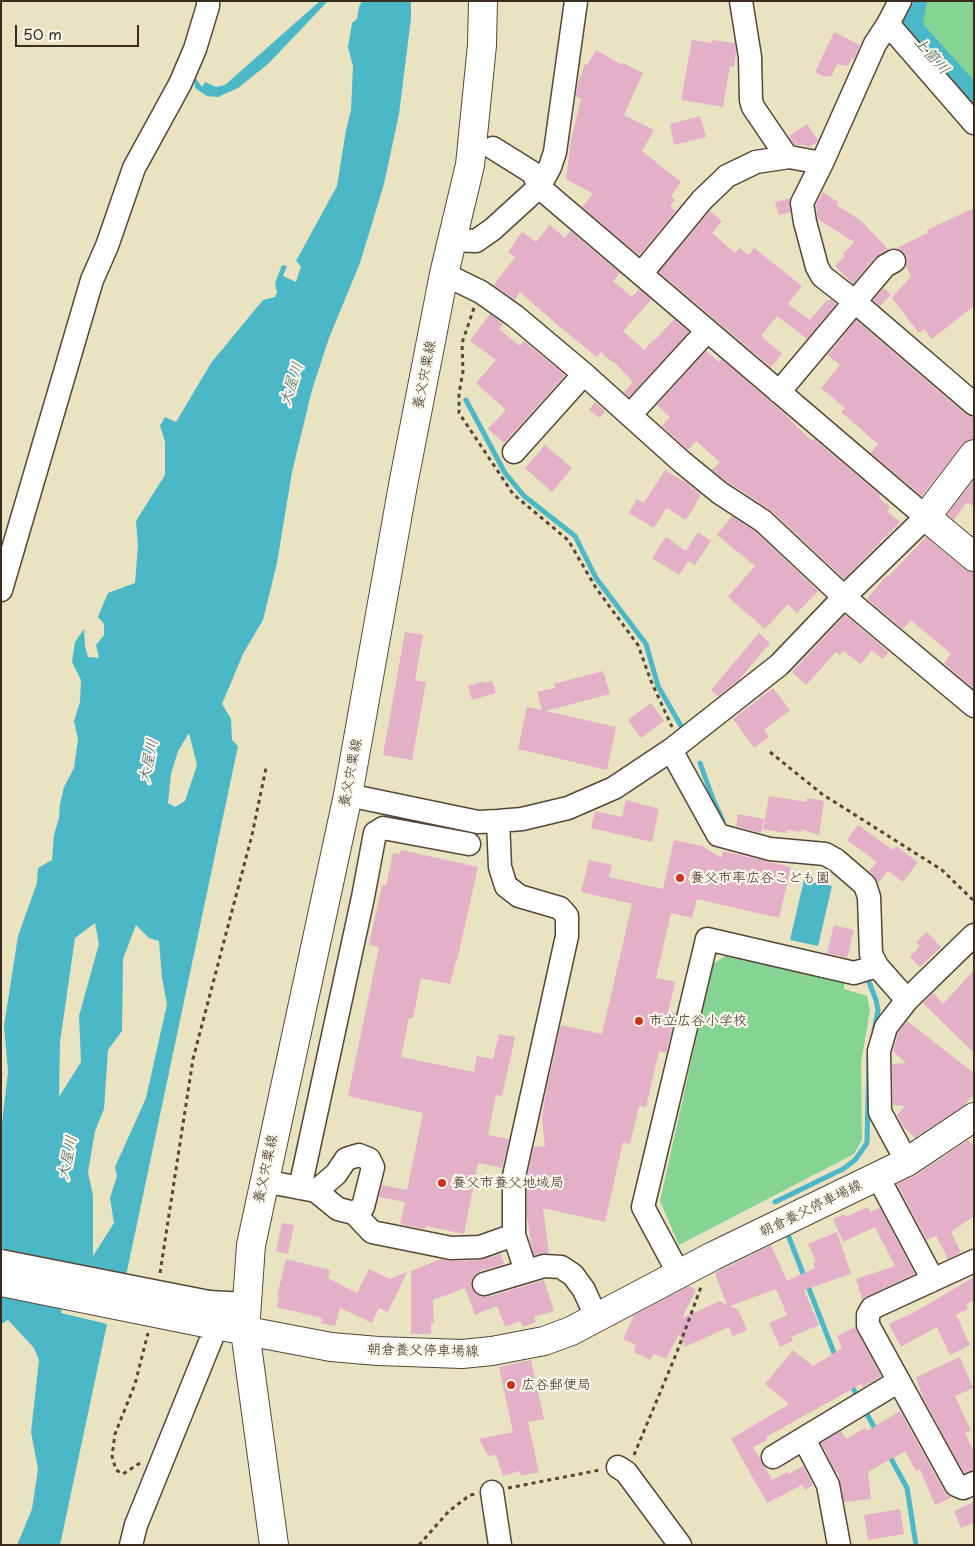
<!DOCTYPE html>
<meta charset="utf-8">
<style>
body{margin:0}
#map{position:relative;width:975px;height:1546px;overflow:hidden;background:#e9e3c2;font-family:"Playpen Sans",sans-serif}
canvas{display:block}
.frame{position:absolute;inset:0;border:2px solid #3b2a1e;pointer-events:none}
.scale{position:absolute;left:15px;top:25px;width:124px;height:22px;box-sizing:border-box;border:2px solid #3b2a1e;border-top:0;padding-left:6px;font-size:15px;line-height:18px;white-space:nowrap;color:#3b2a1e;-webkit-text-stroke:4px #fbf7ec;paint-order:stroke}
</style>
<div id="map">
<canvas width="975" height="1546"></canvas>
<div class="frame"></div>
<div class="scale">50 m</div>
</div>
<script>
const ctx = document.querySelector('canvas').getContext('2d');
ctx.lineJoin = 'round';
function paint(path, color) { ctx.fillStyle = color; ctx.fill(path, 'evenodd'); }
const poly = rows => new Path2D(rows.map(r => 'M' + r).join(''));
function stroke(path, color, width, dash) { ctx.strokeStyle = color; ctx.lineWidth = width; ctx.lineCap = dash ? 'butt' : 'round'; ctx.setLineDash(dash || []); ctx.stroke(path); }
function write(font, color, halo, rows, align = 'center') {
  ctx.font = font + ' "Playpen Sans","Klee One",sans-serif'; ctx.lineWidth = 4.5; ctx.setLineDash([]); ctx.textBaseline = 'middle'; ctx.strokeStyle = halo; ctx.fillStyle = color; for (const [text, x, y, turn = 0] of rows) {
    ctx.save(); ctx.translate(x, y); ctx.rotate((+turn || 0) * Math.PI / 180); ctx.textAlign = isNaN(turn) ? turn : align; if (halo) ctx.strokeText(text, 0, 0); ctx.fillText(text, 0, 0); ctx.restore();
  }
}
const green = poly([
 [923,1,974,1,974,84,921,23,918,11],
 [732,952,844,982,844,989,867,996,870,1010,861,1063,862,1140,854,1154,679,1245,660,1201,713,964]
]);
const water = poly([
 [320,1,328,1,268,64,238,88,218,97,207,96,195,88,194,76,202,87,205,82,216,87,225,85],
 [362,1,411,1,411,18,399,114,384,184,360,263,329,338,312,390,292,472,277,563,263,620,243,654,222,704,231,719,232,740,238,746,127,1271,116,1311,63,1298,61,1313,107,1324,60,1545,17,1545,32,1509,38,1469,31,1432,39,1360,34,1348,8,1320,1,1324,1,1131,8,1072,4,1026,18,936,37,883,38,868,52,860,54,835,59,818,60,804,64,787,74,768,78,739,74,721,80,702,81,680,72,662,75,642,84,629,85,646,88,657,99,658,96,645,104,635,104,624,98,617,108,593,135,583,138,546,136,521,165,475,165,441,160,426,165,417,176,422,211,363,263,300,275,297,277,292,275,283,282,265,287,266,283,276,296,282,301,266,296,261,337,186,346,130,351,110,353,66,348,47,352,23,357,19,359,7],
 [189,733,197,765,185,801,175,807,168,803,171,774,178,751],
 [95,923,99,944,79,1016,81,1062,59,1097,60,1042,75,938],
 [136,925,149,938,159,941,162,978,167,1004,146,1098,115,1167,117,1176,110,1198,114,1223,93,1256,93,1196,88,1172,95,1131,104,1109,108,1050,122,1031,123,959],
 [804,880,832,886,818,946,790,940]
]);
const stream = poly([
 [466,400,505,473,524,496,575,536,596,578,646,644,658,686,681,726],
 [700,763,713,799,723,821],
 [869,982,876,1000,878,1010,874,1032],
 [775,1202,843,1169,855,1160,867,1143,869,1055],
 [788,1235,836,1358],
 [850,1383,859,1399],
 [864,1409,877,1432],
 [888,1453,907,1488,916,1545]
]);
const river = poly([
 [912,1,908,20,910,32,974,103]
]);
const building = poly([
 [834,32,860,45,854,59,852,58,848,66,837,64,832,76,824,77,815,72],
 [692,40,712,43,712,40,735,43,736,54,734,67,730,66,723,107,681,100],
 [596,50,622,65,623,63,643,73,624,115,654,130,642,151,681,182,671,196,675,200,670,206,676,211,639,255,582,207,593,194,566,179,571,140,581,99,576,96,578,83,585,64,587,65],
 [700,116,706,137,674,145,670,124],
 [807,124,818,140,817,142,809,147,804,145,794,145,789,136],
 [823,192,838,202,836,205,860,220,888,249,875,257,853,284,835,266,845,256,843,254,854,242,818,219,816,205],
 [790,198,790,212,779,215,775,202],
 [974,208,974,306,932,339,924,329,919,333,892,298,911,276,906,266,907,261,906,255,897,248,928,233,927,230],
 [710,211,722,221,712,233,735,253,739,248,749,255,754,248,802,286,788,304,810,320,827,300,829,301,831,299,836,304,807,339,777,316,761,336,782,354,771,367,659,272],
 [550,225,565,238,570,231,620,273,613,281,632,297,639,289,651,300,623,331,644,350,654,339,655,340,674,319,689,332,629,397,624,392,633,382,613,361,612,362,601,352,597,357,560,327,520,292,515,300,494,285,515,257,508,252,522,232,536,242],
 [884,288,891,295,880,306,873,300],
 [490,314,503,324,499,329,520,346,524,341,565,375,504,443,488,429,506,410,476,383,496,360,470,341],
 [856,320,965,414,974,417,974,439,968,440,962,445,922,496,871,453,878,444,841,412,845,408,821,388,840,365,828,355],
 [706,351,719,362,721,359,786,415,786,416,812,441,814,439,880,495,879,498,890,507,887,511,900,522,844,579,772,511,728,482,712,470,720,462,696,441,688,450,662,426,670,417,657,405],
 [595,402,605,411,600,418,589,410],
 [545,445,572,468,552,492,525,468],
 [665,470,688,484,701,495,686,520,666,508,654,528,629,513,637,499,644,503],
 [974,480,974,507,967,502,954,520,947,515],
 [732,516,755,531,818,591,797,613,788,604,765,629,728,597,755,566,717,535],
 [698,532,711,541,695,565,688,561,679,575,652,558,666,537,686,551],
 [926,537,964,569,974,572,974,689,944,663,951,654,911,620,903,629,867,599,887,575,888,577],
 [845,615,889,652,883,659,872,650,861,664,843,651,840,655,836,652,806,685,792,672],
 [405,632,423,635,415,680,426,682,412,760,383,755],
 [759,633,770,643,738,681,718,696,711,690],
 [603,671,610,694,546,711,616,727,607,770,518,749,527,707,542,710,537,692,555,688,554,684],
 [484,681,485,683,492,681,496,693,472,700,468,686],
 [773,688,790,710,764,730,769,737,754,748,733,719],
 [651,703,664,721,641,738,628,720],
 [769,796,806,802,807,798,824,801,819,835,801,829,801,832,787,830,786,833,763,829],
 [626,800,659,809,652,842,591,828,595,811,622,817],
 [738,814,764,819,761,833,736,826],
 [858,825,893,850,896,846,918,862,903,882,888,871,878,883,874,875,869,871,877,862,847,840],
 [674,840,702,846,721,858,723,851,791,867,779,918,697,899,692,918,671,913,656,978,675,982,668,1012,676,1013,666,1053,659,1051,646,1107,639,1106,630,1144,623,1142,605,1222,543,1208,549,1253,534,1255,531,1244,527,1215,527,1177,534,1147,545,1146,542,1119,546,1092,561,1025,602,1034,632,904,581,892,589,860,612,865,609,877,663,889],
 [401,850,478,867,457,961,456,961,450,984,421,978,413,1018,409,1018,401,1057,474,1072,477,1056,493,1059,499,1034,515,1037,502,1096,496,1095,488,1135,509,1139,502,1168,478,1163,464,1234,426,1226,425,1229,400,1224,405,1202,379,1197,382,1185,407,1190,423,1113,348,1096,379,947,369,945,382,885,386,886,393,853,400,854],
 [834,925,854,930,847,958,827,953],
 [927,932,941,947,920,967,910,957,920,946,916,942],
 [974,970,974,1053,923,1003,933,993,943,1004],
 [907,1021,974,1073,974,1094,963,1106,915,1138,903,1126,897,1115,905,1106,893,1105,892,1064,906,1063,893,1051,898,1033],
 [968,1140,974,1146,974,1216,951,1232,961,1252,948,1259,936,1236,927,1240,897,1184,916,1175],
 [868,1207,870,1212,880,1208,915,1274,862,1299,856,1279,895,1266,875,1227,843,1242,833,1219,844,1214,845,1217],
 [282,1223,294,1225,288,1254,276,1251],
 [837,1232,851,1274,804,1290,819,1325,791,1337,793,1341,780,1347,769,1323,787,1315,776,1289,730,1306,738,1310,747,1330,733,1336,729,1327,685,1347,679,1334,666,1359,654,1354,650,1360,634,1352,636,1345,623,1339,634,1315,689,1286,696,1290,682,1318,720,1301,727,1305,715,1273,771,1245,787,1281,815,1268,813,1263,816,1262,808,1244],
 [501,1254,504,1264,480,1271,474,1275,471,1281,472,1288,475,1293,481,1297,488,1297,544,1280,554,1311,534,1317,536,1322,523,1327,520,1321,505,1327,497,1306,475,1315,465,1288,433,1300,434,1323,431,1323,431,1334,411,1334,411,1271,441,1259,451,1261,481,1260],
 [286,1259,330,1270,328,1278,357,1293,369,1269,390,1279,407,1272,388,1312,379,1308,372,1323,340,1308,335,1326,321,1323,322,1318,277,1307,279,1297,277,1296],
 [974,1277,974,1300,966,1305,968,1309,956,1315,970,1345,950,1355,937,1327,901,1347,889,1324,913,1313],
 [855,1327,881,1376,863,1387,861,1384,766,1437,767,1440,753,1447,772,1480,787,1472,788,1474,803,1466,813,1485,805,1490,802,1485,767,1503,731,1439,789,1404,765,1384,793,1350,813,1366,842,1348,837,1336],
 [960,1357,973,1388,955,1396,971,1431,965,1433,974,1452,974,1470,964,1473,923,1398,916,1377],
 [531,1360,544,1419,528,1422,539,1472,521,1476,520,1471,503,1476,496,1455,488,1456,479,1439,513,1432,499,1367],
 [900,1411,944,1491,951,1498,935,1505,920,1469,916,1471,905,1451,868,1472,871,1499,844,1502,838,1472,836,1473,821,1443,841,1431,846,1439,865,1428,867,1431],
 [974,1502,974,1523,961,1528,954,1511],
 [900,1509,904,1534,868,1540,864,1515]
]);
const path = poly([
 [474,308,462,343,463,371,459,394,459,413,513,494,568,540,596,588,638,645,651,681,672,727],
 [770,752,822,794,942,870,974,901],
 [160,1273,193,1059,252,835,266,768],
 [634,1455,677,1352,701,1287],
 [140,1463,123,1474,116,1470,112,1456,115,1434,135,1384,148,1333],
 [508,1488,600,1470],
 [419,1545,449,1511,470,1495,475,1494]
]);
const minor = poly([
 [741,1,750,57,751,100,753,107,787,157],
 [900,1,888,24,875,44,822,163,802,203,805,222,817,267,822,276,854,301,974,404],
 [888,24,974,123],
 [452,240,476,241,493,229,539,187,550,167,555,152,576,1],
 [444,274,481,292,515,316,584,374,682,462,720,493,763,521,844,597,974,706],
 [641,274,702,200,727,176,756,162,789,157,822,163],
 [779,392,885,266,894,261],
 [630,415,707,331],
 [514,452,584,374],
 [1,590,92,280,107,246,134,168,180,84,195,49,208,6,208,1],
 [671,750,718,835,770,849,825,854,836,860,865,885,869,897,871,954,877,966,907,1000],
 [348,795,478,822,498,821,522,819,568,808,614,788,671,750,779,665,844,597,926,517,539,187,533,173,493,148],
 [498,821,500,867,506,886,519,896,560,908,567,916,567,936,514,1176,514,1235],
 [907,1162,880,1112,879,1051,886,1027,907,1000,974,935],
 [878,1177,933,1280],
 [264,1181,316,1191,338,1209,354,1213,372,1232,451,1248,480,1247,514,1235,526,1271],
 [300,1188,363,897,375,833,383,828,469,844],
 [316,1191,336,1174,346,1159,359,1155,369,1159,373,1167,363,1207,354,1213],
 [974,1261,872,1308,868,1315,868,1325,956,1485,963,1488,974,1483],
 [679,1274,643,1207,707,939,854,973,877,966],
 [484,1284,544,1266,561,1267,573,1275,584,1290,597,1319],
 [209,1302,247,1304],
 [804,1439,828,1485,839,1545],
 [773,1457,899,1381],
 [618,1467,626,1472,680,1545],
 [492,1492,500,1545],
 [131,1545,136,1525,217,1325]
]);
const major = poly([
 [974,454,926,517,974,557],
 [205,1323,331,1347,378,1351,462,1354,492,1351,544,1341,571,1331,713,1256,907,1162,974,1117],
 [274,1545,245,1331,251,1245,348,795,403,485,444,274,470,165,482,45,483,1]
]);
const minorBridge = poly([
 [1,1261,209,1302]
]);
const majorBridge = poly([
 [1,1282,205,1323]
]);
const markers = [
 [680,878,5,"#c8321e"],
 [639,1021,5,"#c8321e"],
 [442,1183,5,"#c8321e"],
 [511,1385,5,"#c8321e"]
];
const streetNames = [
 ["養父宍粟線",425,375,-79],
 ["養父宍粟線",351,773,-79],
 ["養父宍粟線",266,1169,-78],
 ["朝倉養父停車場線",811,1209,-26],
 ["朝倉養父停車場線",423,1351,1]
];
const poiNames = [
 ["養父市率広谷こども園",690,878],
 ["市立広谷小学校",649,1021],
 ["養父市養父地域局",452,1183],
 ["広谷郵便局",521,1385]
];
const waterNames = [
 ["上箇川",931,56,48],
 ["大屋川",292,384,-72],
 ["大屋川",149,761,-78],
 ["大屋川",68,1158,-78]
];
paint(green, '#86d493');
paint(water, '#4cb8c7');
stroke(stream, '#4cb8c7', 5);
stroke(river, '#4cb8c7', 30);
paint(building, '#e4b0c8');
stroke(minor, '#554637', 25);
stroke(major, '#554637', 30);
stroke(path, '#554637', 3, [4, 4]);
stroke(minor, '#fff', 22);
stroke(major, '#fff', 28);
stroke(minorBridge, '#554637', 25, []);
stroke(majorBridge, '#554637', 30, []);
stroke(minorBridge, '#fff', 22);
stroke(majorBridge, '#fff', 28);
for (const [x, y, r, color] of markers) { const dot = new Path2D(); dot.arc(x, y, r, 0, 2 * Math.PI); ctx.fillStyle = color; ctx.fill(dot); stroke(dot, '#fbf7ec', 2); }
write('14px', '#3b2a1e', '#fbf7ec', streetNames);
write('14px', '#3b2a1e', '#fbf7ec', poiNames, 'left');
write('italic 15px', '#415c59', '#fbf7ec', waterNames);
</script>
